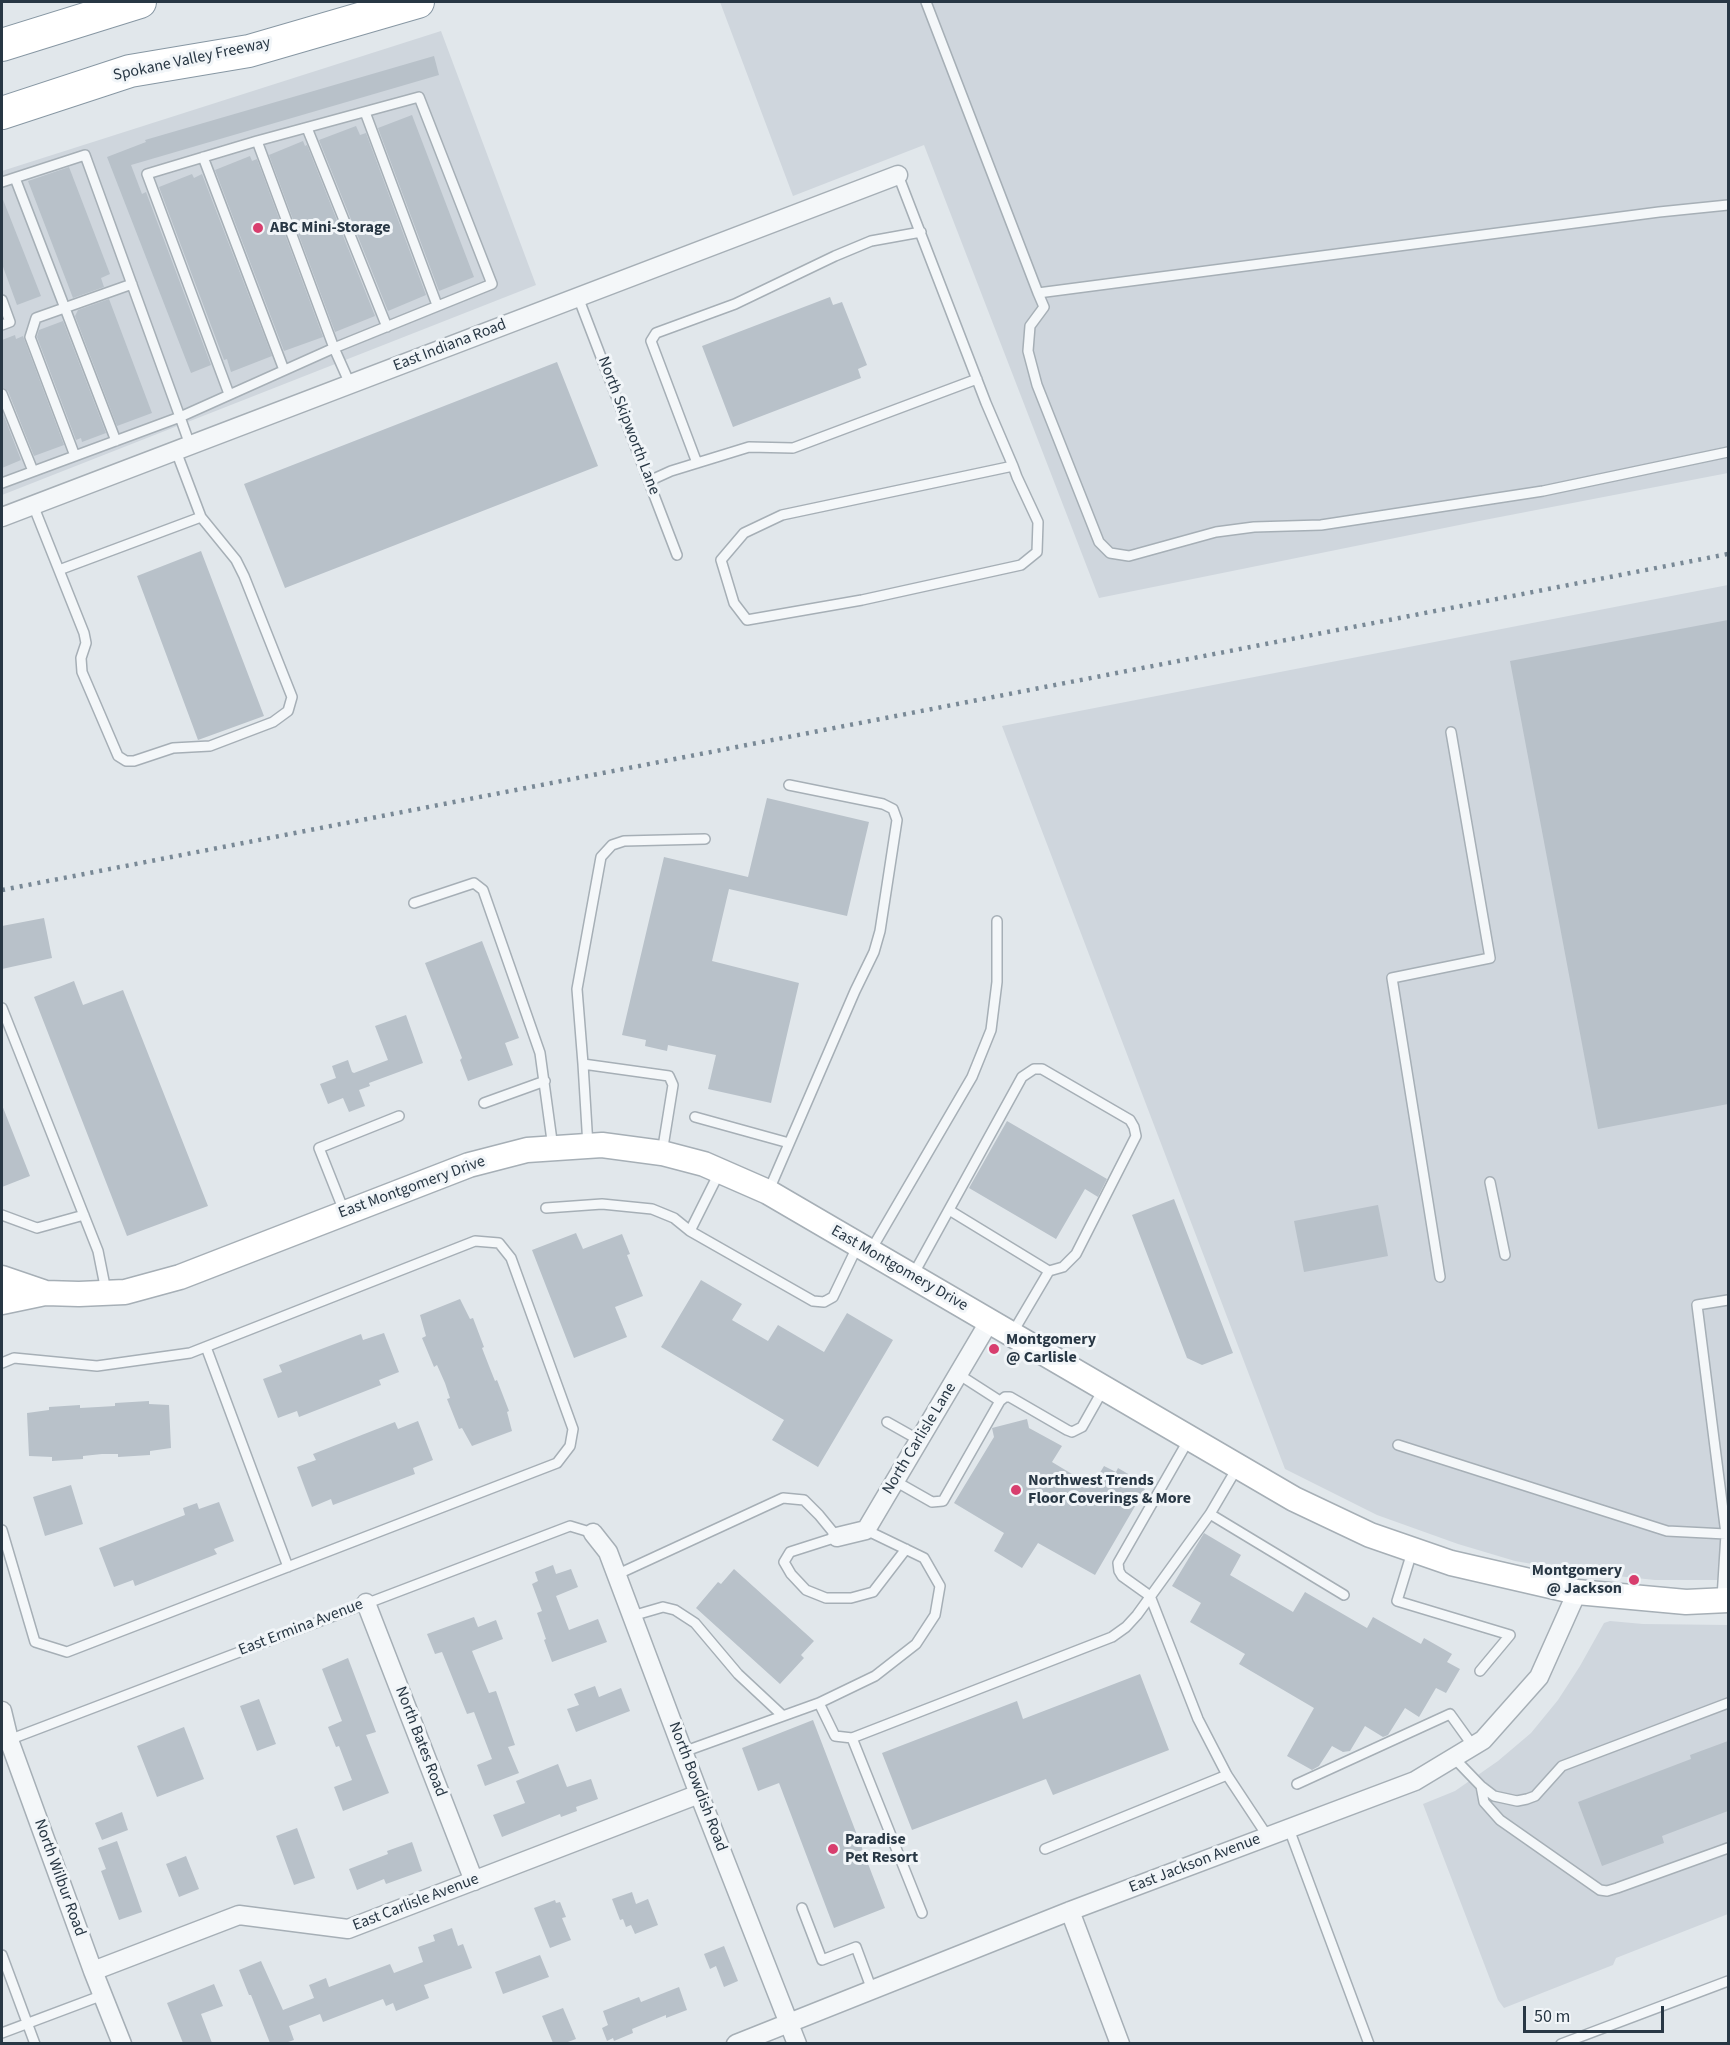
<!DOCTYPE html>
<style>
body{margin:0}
#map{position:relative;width:1730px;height:2045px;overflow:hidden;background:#e1e7eb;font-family:"Source Sans 3",sans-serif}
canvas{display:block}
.frame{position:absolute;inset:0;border:3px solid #283744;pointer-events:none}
.scale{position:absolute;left:1523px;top:2006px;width:141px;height:27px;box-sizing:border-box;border:3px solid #283744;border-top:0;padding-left:8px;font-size:18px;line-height:21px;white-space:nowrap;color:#283744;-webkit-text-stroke:4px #f1f5f8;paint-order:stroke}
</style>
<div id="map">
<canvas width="1730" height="2045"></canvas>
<div class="frame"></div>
<div class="scale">50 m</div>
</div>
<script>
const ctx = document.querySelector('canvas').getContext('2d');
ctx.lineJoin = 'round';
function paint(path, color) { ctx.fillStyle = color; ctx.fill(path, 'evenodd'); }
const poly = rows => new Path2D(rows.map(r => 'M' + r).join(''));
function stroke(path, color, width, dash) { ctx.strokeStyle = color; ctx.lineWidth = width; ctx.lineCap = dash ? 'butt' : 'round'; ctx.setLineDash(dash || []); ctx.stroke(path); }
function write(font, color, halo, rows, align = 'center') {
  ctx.font = font + ' "Source Sans 3",sans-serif'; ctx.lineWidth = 6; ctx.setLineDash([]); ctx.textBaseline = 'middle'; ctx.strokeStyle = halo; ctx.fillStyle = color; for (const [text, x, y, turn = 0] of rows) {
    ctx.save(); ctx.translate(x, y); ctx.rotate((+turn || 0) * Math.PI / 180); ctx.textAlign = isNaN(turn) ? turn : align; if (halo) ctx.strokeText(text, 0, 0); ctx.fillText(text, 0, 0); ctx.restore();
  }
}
const built = poly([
 [720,2,1728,2,1728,473,1474,522,1099,598,924,145,793,196],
 [441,31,536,285,2,495,2,171],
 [1728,585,1728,1580,1655,1580,1579,1572,1515,1561,1458,1544,1377,1515,1285,1469,1002,726],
 [1610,1621,1643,1624,1728,1625,1728,1914,1616,1958,1613,1965,1504,2008,1498,2000,1423,1804,1455,1791,1498,1761,1531,1733,1558,1700,1580,1666,1604,1623]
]);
const building = poly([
 [434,56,439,75,131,165,142,194,146,192,211,365,191,373,107,157,146,142,145,140],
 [412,115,474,277,439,291,378,128],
 [356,126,360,135,366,133,426,295,388,311,319,140],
 [303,141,305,146,307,145,375,316,335,332,269,155],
 [250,156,252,161,257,159,323,337,284,351,215,170],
 [69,167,110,274,101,278,104,287,73,298,28,181],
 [192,174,194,178,202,174,272,356,231,372,227,359,224,360,159,187],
 [2,197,41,296,17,305,2,264],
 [830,297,833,305,842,302,867,365,858,369,861,378,733,427,702,346],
 [109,299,152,413,117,426,75,316,78,310],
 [63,321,106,433,82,442,81,438,76,440,37,337,39,330],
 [15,335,16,339,23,336,64,445,34,456,8,391,2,387,2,340],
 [557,362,598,466,285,588,244,484],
 [2,411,21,460,2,468],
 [201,551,264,716,198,740,137,576],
 [1728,620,1728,1104,1598,1129,1510,661],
 [767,798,869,822,847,916,729,889,712,961,799,983,771,1103,708,1089,716,1055,668,1045,667,1051,645,1046,646,1040,622,1035,664,857,748,877],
 [44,918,52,958,2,969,2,926],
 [482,941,519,1038,505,1043,513,1065,468,1081,460,1060,462,1058,425,963],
 [74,981,83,1005,123,990,208,1206,127,1236,34,997],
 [406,1015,423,1063,369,1083,370,1086,359,1090,365,1106,349,1112,343,1098,328,1104,320,1084,336,1078,332,1066,348,1060,352,1072,354,1073,388,1060,375,1026],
 [2,1105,30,1176,2,1187],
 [1007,1121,1107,1179,1098,1197,1085,1189,1056,1239,969,1188],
 [1174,1199,1233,1353,1202,1365,1187,1358,1132,1215],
 [1378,1205,1388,1256,1304,1272,1294,1221],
 [576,1233,583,1249,622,1234,630,1254,627,1255,643,1296,615,1307,627,1337,574,1358,532,1250],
 [701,1280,742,1304,732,1320,768,1341,778,1325,824,1352,847,1313,893,1340,818,1467,772,1440,784,1420,661,1347],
 [460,1299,470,1319,473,1318,484,1347,482,1348,489,1366,495,1381,497,1380,509,1411,507,1412,512,1431,472,1446,462,1428,459,1429,447,1399,450,1398,445,1383,437,1365,434,1367,422,1338,426,1336,420,1315],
 [384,1333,399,1372,379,1380,381,1385,299,1417,297,1411,278,1418,263,1379,282,1372,279,1365,361,1334,363,1340],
 [149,1401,149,1404,169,1405,171,1448,150,1451,150,1455,118,1457,118,1454,102,1454,83,1456,83,1459,52,1461,52,1457,29,1456,27,1413,49,1410,49,1407,80,1405,80,1408,98,1407,115,1406,115,1403],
 [1027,1419,1029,1428,1062,1446,1052,1462,1092,1486,1104,1466,1116,1472,1118,1468,1135,1478,1133,1482,1145,1489,1095,1575,1038,1543,1022,1568,994,1551,1004,1533,954,1503,994,1437,992,1428],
 [418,1421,433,1460,413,1468,415,1474,333,1505,331,1499,312,1507,297,1467,316,1460,313,1454,395,1422,398,1429],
 [71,1485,83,1524,45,1536,33,1497],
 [219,1502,234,1541,214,1549,217,1554,135,1586,133,1580,114,1587,99,1548,185,1515,183,1508,197,1503,199,1509],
 [1204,1533,1241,1555,1230,1575,1293,1612,1305,1592,1367,1628,1373,1617,1421,1644,1424,1638,1452,1654,1447,1662,1460,1669,1446,1693,1436,1688,1419,1717,1405,1708,1388,1735,1383,1737,1365,1726,1350,1751,1343,1752,1332,1746,1319,1766,1312,1770,1287,1756,1314,1708,1239,1664,1245,1654,1190,1622,1201,1603,1172,1586],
 [553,1565,556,1574,571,1569,578,1587,556,1596,569,1630,598,1619,607,1642,552,1662,544,1640,546,1639,537,1613,542,1611,532,1584,538,1581,535,1572],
 [734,1569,814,1641,801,1655,804,1658,780,1684,696,1608,718,1582,721,1584],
 [474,1617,478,1627,496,1620,503,1639,472,1651,489,1693,496,1691,515,1745,508,1747,519,1773,485,1786,477,1765,492,1759,474,1712,467,1714,442,1652,435,1654,427,1634],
 [348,1658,376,1732,366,1735,389,1793,343,1811,334,1787,352,1780,339,1746,336,1747,328,1727,342,1721,322,1669],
 [1140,1674,1169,1750,1053,1795,1046,1779,912,1830,882,1753,1017,1701,1023,1719],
 [595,1686,599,1697,621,1688,630,1711,576,1732,567,1709,579,1705,574,1694],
 [259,1699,276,1744,257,1751,240,1706],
 [813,1720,885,1908,834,1928,779,1783,758,1791,742,1748],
 [184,1727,204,1779,157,1797,137,1746],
 [1728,1741,1728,1811,1662,1836,1664,1843,1602,1866,1578,1802,1691,1759,1690,1755],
 [558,1764,567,1787,591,1779,598,1799,576,1807,577,1811,561,1817,560,1814,502,1837,493,1815,525,1803,516,1781],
 [122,1812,128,1830,102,1840,95,1823],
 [297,1828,315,1878,294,1885,276,1836],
 [117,1841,142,1912,119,1920,101,1871,106,1869,98,1848],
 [412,1842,422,1871,386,1884,384,1879,357,1890,349,1869,388,1854,387,1851],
 [186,1856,199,1889,179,1897,166,1864],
 [632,1892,636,1904,648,1899,658,1925,635,1934,631,1925,626,1927,623,1919,620,1920,612,1899],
 [555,1900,556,1903,560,1902,566,1917,562,1918,571,1940,550,1948,534,1908],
 [452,1928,458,1946,463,1944,472,1968,424,1985,429,1998,396,2011,393,2003,386,2006,383,1999,323,2022,320,2014,289,2026,294,2040,285,2043,270,2043,251,1995,249,1995,239,1970,261,1961,283,2010,314,1998,309,1985,326,1978,329,1987,390,1964,394,1973,423,1962,418,1947,435,1941,433,1935],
 [724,1946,738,1981,724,1987,716,1966,710,1969,704,1954],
 [540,1955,549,1977,503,1994,495,1972],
 [214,1984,223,2006,201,2014,212,2043,183,2043,167,2003],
 [679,1987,687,2010,666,2018,666,2015,632,2029,633,2033,614,2041,613,2038,607,2041,602,2028,608,2025,603,2011,639,1997,641,2002],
 [563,2008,576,2039,565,2043,553,2043,542,2016]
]);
const service = poly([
 [926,2,1038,293,1659,212,1728,205],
 [365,112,437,305],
 [307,128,387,327],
 [257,141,334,348,350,384],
 [203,157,284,370],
 [898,175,986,403,1013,466,1017,477,1038,522,1037,552,1021,565,862,600,747,620,734,603,721,560,744,533,782,515,1013,466],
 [15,178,116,441],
 [2,182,85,155,180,417,2,483],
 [1038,293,1044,307,1030,326,1028,351,1037,385,1099,542,1110,553,1129,556,1216,532,1254,527,1321,525,1543,491,1728,452],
 [578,297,677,555],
 [2,300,10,322,2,325],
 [2,394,33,471],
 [190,445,180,417,334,348,492,284,419,97,257,141,147,174,229,394],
 [75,456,30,337,36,318,132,284],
 [697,463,651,341,656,333,735,304,835,256,871,241,921,232],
 [649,481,671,471,749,447,793,448,977,379],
 [33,505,84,633,86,643,81,658,82,672,118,756,126,761,134,761,173,748,210,746,273,722,288,711,292,697,244,576,236,560,201,517,176,451],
 [59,570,201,517],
 [414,903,474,883,483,890,540,1053,553,1148],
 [2,1008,98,1251,106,1291],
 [583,1064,577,989,601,857,612,845,624,841,705,839],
 [484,1103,545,1081],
 [695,1117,789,1143],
 [588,1146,583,1064,669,1076,673,1085,662,1153],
 [720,1171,690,1231,813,1301,824,1302,833,1297,857,1247],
 [1490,1182,1505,1255],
 [769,1190,855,991,874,952,880,931,897,820,893,809,883,804,789,785],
 [546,1208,602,1204,652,1209,674,1218,690,1231],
 [949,1210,1049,1271],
 [344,1211,319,1148,399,1116],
 [2,1215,37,1228,84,1215],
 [871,1250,972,1077,991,1030,997,982,997,921],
 [913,1275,1022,1077,1034,1069,1042,1069,1130,1120,1134,1127,1136,1136,1076,1254,1063,1267,1049,1271,1013,1332],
 [1440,1277,1392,978,1490,958,1451,732],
 [206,1347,288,1567],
 [2,1363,14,1358,97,1366,190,1353,475,1241,499,1243,511,1258,573,1429,570,1446,557,1463,67,1652,35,1642,2,1530],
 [958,1374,1000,1401],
 [887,1422,919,1440],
 [1189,1439,1118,1563,1119,1571,1122,1576,1150,1596,1198,1719,1227,1775,1268,1837],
 [1398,1445,1667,1531,1726,1534],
 [895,1481,932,1502,943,1501,1000,1401,1005,1397,1010,1397,1067,1430,1072,1432,1082,1427,1104,1388],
 [1210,1514,1344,1595],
 [1412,1552,1397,1601,1510,1635,1480,1671],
 [616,1575,783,1498,804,1500,819,1515,837,1537,790,1552,784,1562,791,1574,806,1590,826,1598,851,1598,873,1592,906,1549],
 [1722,1598,1726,1534,1697,1305,1728,1300],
 [632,1616,663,1607,675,1610,695,1623,738,1674,783,1716],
 [819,1703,875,1676,916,1644,935,1615,940,1586,924,1558,866,1530],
 [852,1738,922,1913],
 [6,1741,570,1526,593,1533],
 [683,1752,819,1703,835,1736,852,1738,1112,1637,1126,1627,1137,1615,1210,1514,1237,1468],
 [1454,1758,1481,1786,1494,1796,1517,1801,1527,1799,1535,1796,1562,1766,1728,1703],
 [1297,1784,1450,1714,1473,1746],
 [1481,1786,1484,1802,1500,1820,1600,1890,1607,1891,1617,1888,1728,1848],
 [1289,1829,1369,2044],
 [1045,1849,1227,1775],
 [802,1908,822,1960,856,1947,872,1990],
 [2,1955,35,2044],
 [2,2033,103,1995],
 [1561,2044,1728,1981]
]);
const minor = poly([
 [2,517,898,175],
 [593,1533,608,1552,699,1794,797,2044],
 [837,1537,866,1530,989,1322],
 [366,1603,474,1881],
 [2,1711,9,1740,93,1971,122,2044],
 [1070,1911,1120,2044],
 [93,1971,239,1915,348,1929,699,1794],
 [736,2044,1070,1911,1415,1781,1483,1740,1539,1677,1577,1592]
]);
const secondary = poly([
 [2,1278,43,1292],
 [2,1302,45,1293,79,1294,125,1292,180,1277,469,1165,527,1150,602,1145,662,1153,704,1164,768,1192,1294,1499,1370,1535,1451,1563,1577,1592,1686,1602,1728,1600]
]);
const motorway = poly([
 [2,45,140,2],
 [2,113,130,71,249,51,418,2]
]);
const rail = poly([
 [2,890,1728,554]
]);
const markers = [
 [258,228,6,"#d83e6e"],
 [994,1349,6,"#d83e6e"],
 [1016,1490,6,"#d83e6e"],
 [1634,1580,6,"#d83e6e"],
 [833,1849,6,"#d83e6e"]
];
const streetNames = [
 ["Spokane Valley Freeway",192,60,-12],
 ["East Indiana Road",450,346,-21],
 ["North Skipworth Lane",628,426,69],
 ["East Montgomery Drive",412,1188,-20],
 ["East Montgomery Drive",899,1269,30],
 ["North Carlisle Lane",920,1439,-59],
 ["East Ermina Avenue",301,1628,-21],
 ["North Bates Road",420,1742,69],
 ["North Bowdish Road",697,1787,69],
 ["East Jackson Avenue",1195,1864,-21],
 ["North Wilbur Road",59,1878,70],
 ["East Carlisle Avenue",416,1903,-21]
];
const poiNames = [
 ["ABC Mini-Storage",270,228],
 ["Montgomery",1006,1340],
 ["@ Carlisle",1006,1358],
 ["Northwest Trends",1028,1481],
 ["Floor Coverings & More",1028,1499],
 ["Montgomery",1622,1571,"right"],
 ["@ Jackson",1622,1589,"right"],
 ["Paradise",845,1840],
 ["Pet Resort",845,1858]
];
paint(built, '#cfd6dd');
paint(building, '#b8c1c9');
stroke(service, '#a6afb6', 12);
stroke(minor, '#a6afb6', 21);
stroke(secondary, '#a6afb6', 27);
stroke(motorway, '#8797a3', 34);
stroke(service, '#f4f7f9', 9);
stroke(minor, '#f4f7f9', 18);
stroke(secondary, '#fff', 24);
stroke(motorway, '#fff', 32);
stroke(rail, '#798996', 4.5, [3, 6]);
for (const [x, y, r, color] of markers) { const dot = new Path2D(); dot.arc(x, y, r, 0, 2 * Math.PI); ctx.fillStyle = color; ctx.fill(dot); stroke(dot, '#f1f5f8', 2); }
write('16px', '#283744', '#f1f5f8', streetNames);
write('bold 16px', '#283744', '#f1f5f8', poiNames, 'left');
</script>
